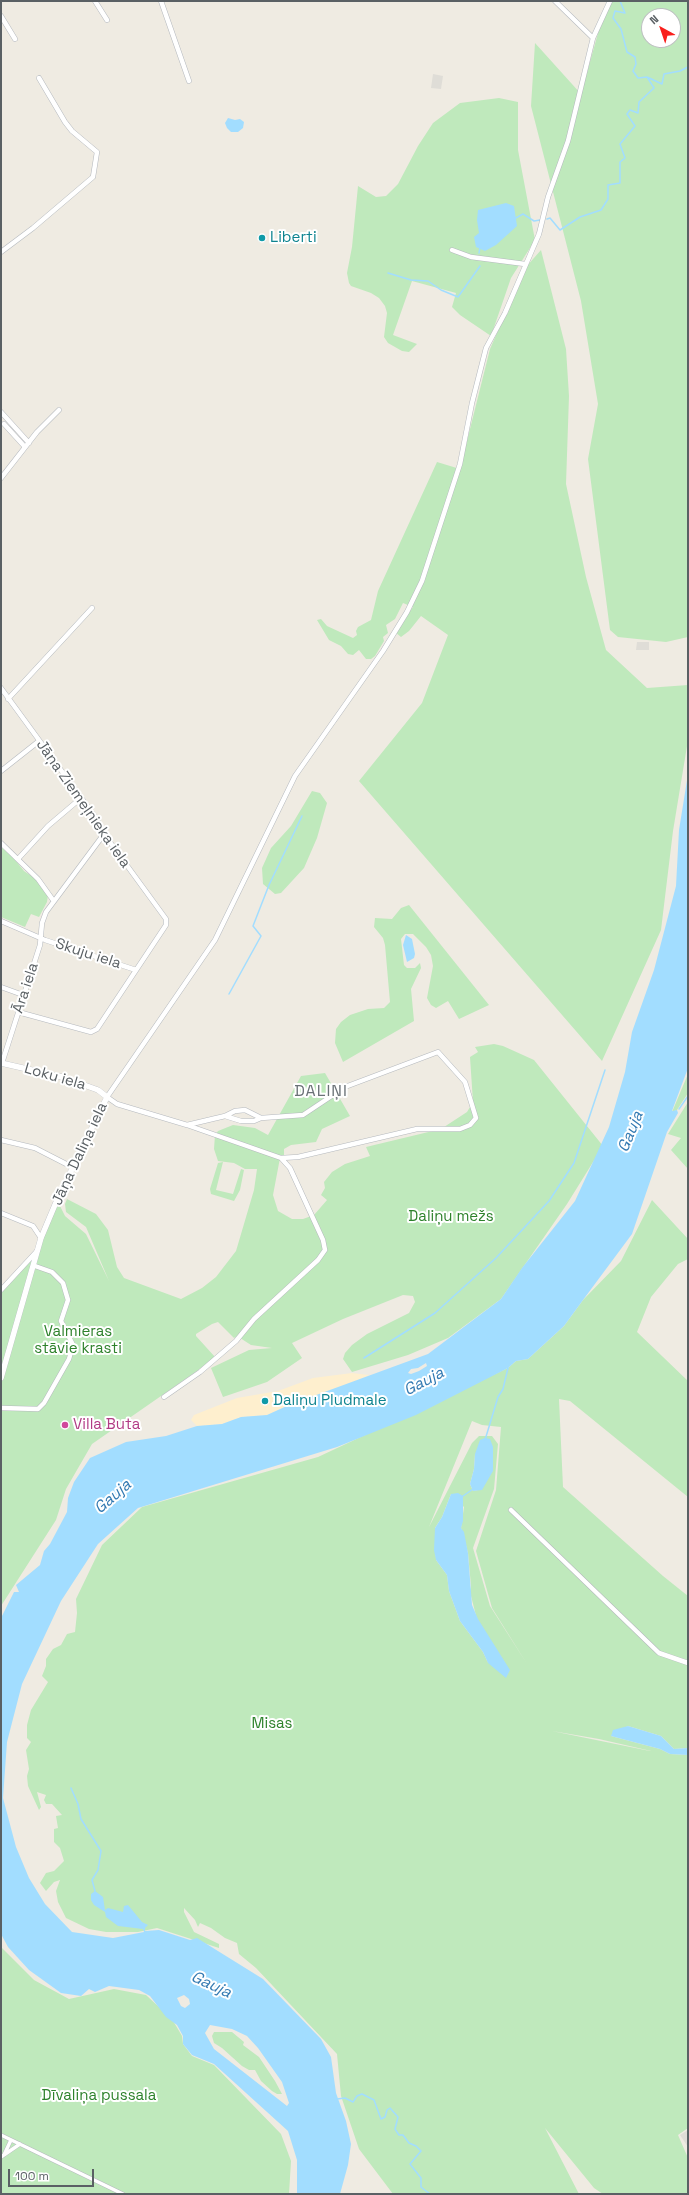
<!DOCTYPE html>
<meta charset="utf-8">
<style>
body{margin:0}
#map{position:relative;width:689px;height:2195px;overflow:hidden;background:#efebe2;font-family:"Space Grotesk",sans-serif}
canvas{display:block}
.frame{position:absolute;inset:0;border:2px solid #5a6064;pointer-events:none}
.north{position:absolute;left:641px;top:8px;width:40px;height:40px;box-sizing:border-box;background:#fff;border:1px solid #bdbfc1;border-radius:50%;rotate:320deg;font-size:11px;font-weight:700;line-height:16px;text-align:center;color:#5a6064}
.north::after{content:'';display:block;margin:auto;width:14px;height:18px;background:#f9201d;clip-path:polygon(50% 0,100% 100%,50% 72%,0 100%)}
.scale{position:absolute;left:8px;top:2169px;width:86px;height:18px;box-sizing:border-box;border:2px solid #5a6064;border-top:0;padding-left:5px;font-size:12px;line-height:14px;white-space:nowrap;color:#5a6064;-webkit-text-stroke:3px #fff;paint-order:stroke}
</style>
<div id="map">
<canvas width="689" height="2195"></canvas>
<div class="frame"></div>
<div class="north">N</div>
<div class="scale">100 m</div>
</div>
<script>
const ctx = document.querySelector('canvas').getContext('2d');
ctx.lineJoin = 'round';
function paint(path, color) { ctx.fillStyle = color; ctx.fill(path, 'evenodd'); }
const poly = rows => new Path2D(rows.map(r => 'M' + r).join(''));
function stroke(path, color, width, dash) { ctx.strokeStyle = color; ctx.lineWidth = width; ctx.lineCap = dash ? 'butt' : 'round'; ctx.setLineDash(dash || []); ctx.stroke(path); }
function write(font, color, halo, rows, align = 'center') {
  ctx.font = font + ' "Space Grotesk",sans-serif'; ctx.lineWidth = 4; ctx.setLineDash([]); ctx.textBaseline = 'middle'; ctx.strokeStyle = halo; ctx.fillStyle = color; for (const [text, x, y, turn = 0] of rows) {
    ctx.save(); ctx.translate(x, y); ctx.rotate((+turn || 0) * Math.PI / 180); ctx.textAlign = isNaN(turn) ? turn : align; if (halo) ctx.strokeText(text, 0, 0); ctx.fillText(text, 0, 0); ctx.restore();
  }
}
const industrial = poly([
 [433,74,443,76,441,89,431,88],
 [637,642,649,642,649,650,636,650],
 [688,2130,688,2147,680,2135]
]);
const green = poly([
 [607,1,688,1,688,637,666,642,618,637,610,630,588,459,598,404,581,301,531,106,535,43,581,94],
 [649,16,673,16,673,40,649,40],
 [499,98,518,102,518,150,535,240,511,278,491,336,460,315,452,307,456,293,412,281,393,335,417,344,409,352,402,351,388,343,384,337,387,313,385,306,379,298,371,293,351,286,349,283,347,273,352,247,358,186,376,197,386,196,398,184,418,146,433,123,460,103],
 [541,250,566,349,569,396,566,484,586,577,606,650,647,688,688,685,688,740,673,831,661,930,602,1061,359,781,422,703,448,635,421,616,409,631,401,637,395,632,413,607,403,603,395,619,386,625,388,633,383,637,384,641,375,656,371,659,366,659,359,650,353,655,348,654,341,646,329,640,317,620,321,619,327,626,353,638,357,635,356,631,358,627,371,620,378,591,437,462,460,469,490,349,526,267],
 [312,791,320,793,327,803,317,838,304,868,281,893,275,894,263,884,262,868,271,848,291,826],
 [1,847,12,856,24,871,39,881,48,895,47,902,39,917,31,914,25,927,1,917],
 [409,905,489,1005,459,1019,448,1001,436,1008,431,1005,427,998,433,966,431,955,426,947,413,934,405,934,401,939,404,965,407,968,415,968,420,963,421,968,411,989,414,1021,343,1062,335,1043,336,1029,341,1022,350,1015,368,1009,384,1008,390,1002,385,945,383,938,374,927,375,918,392,919,401,908],
 [494,1044,503,1046,534,1060,603,1146,567,1204,501,1299,448,1338,408,1355,352,1372,343,1359,345,1353,352,1345,367,1334,409,1313,415,1302,413,1296,403,1295,343,1319,292,1343,302,1358,267,1382,223,1397,211,1368,249,1350,272,1348,251,1345,237,1336,234,1338,218,1322,212,1324,196,1334,196,1336,215,1357,197,1371,92,1444,66,1489,56,1520,1,1606,1,1290,37,1251,57,1200,65,1216,86,1234,109,1281,86,1227,66,1212,65,1204,67,1199,96,1214,108,1230,117,1267,124,1278,181,1299,202,1288,216,1277,236,1251,254,1190,257,1169,245,1169,234,1163,218,1161,214,1149,215,1135,218,1131,233,1125,255,1128,268,1135,301,1076,325,1073,350,1116,322,1129,316,1142,291,1145,284,1149,284,1159,280,1158,273,1195,278,1211,292,1219,303,1219,314,1215,327,1200,321,1195,325,1188,324,1182,332,1172,345,1164,370,1156,366,1147,441,1129,467,1112,473,1102,470,1057,478,1052,475,1047],
 [688,1074,688,1093,677,1110,672,1112],
 [688,1102,688,1169,671,1150,681,1138,668,1134],
 [223,1162,216,1190,233,1194,241,1169,244,1170,240,1190,234,1201,211,1194,210,1189,218,1163],
 [652,1200,688,1239,688,1259,678,1264,651,1297,637,1332,688,1381,688,1497,570,1401,559,1399,563,1487,663,1576,688,1596,688,1748,674,1749,661,1736,628,1726,611,1736,660,1749,670,1754,688,1755,688,2128,678,2135,688,2158,688,2194,603,2194,594,2188,545,2128,579,2194,393,2194,359,2149,341,2096,337,2054,256,1968,239,1954,237,1943,225,1938,211,1928,200,1923,198,1927,195,1920,184,1908,184,1912,194,1932,219,1944,219,1948,157,1928,138,1932,106,1932,89,1929,66,1918,58,1902,56,1891,60,1880,54,1882,46,1891,40,1883,46,1873,54,1871,64,1861,60,1848,54,1842,54,1829,58,1828,56,1816,62,1815,52,1804,46,1804,44,1800,46,1795,37,1792,41,1807,39,1810,28,1786,27,1776,29,1769,26,1750,31,1742,27,1738,27,1725,31,1710,48,1682,42,1676,46,1666,46,1659,53,1649,61,1645,67,1634,75,1632,77,1613,76,1599,102,1545,142,1507,318,1457,508,1368,516,1361,528,1359,564,1326,583,1300,621,1261],
 [472,1421,482,1425,501,1427,496,1490,476,1551,492,1608,527,1664,490,1606,473,1548,494,1489,498,1444,492,1436,479,1436,472,1443,429,1527],
 [475,1454,478,1490,473,1491,470,1484,474,1469],
 [451,1494,464,1507,461,1528,468,1553,471,1586,470,1592,488,1663,483,1652,460,1621,449,1591,447,1575,436,1560,435,1528,442,1517],
 [552,1731,599,1739,651,1751,650,1751],
 [1,1947,34,1980,69,1999,114,1989,146,1995,172,2019,182,2036,183,2044,192,2056,214,2065,281,2134,291,2161,289,2194,1,2194],
 [214,2032,232,2032,244,2042,243,2045,259,2057,275,2081,282,2094,277,2094,272,2091,261,2081,255,2070,249,2070,242,2066,222,2048,214,2043,212,2036]
]);
const sand = poly([
 [352,1373,369,1375,348,1385,289,1405,267,1415,241,1417,222,1424,197,1426,191,1420,194,1415,237,1398,278,1391,313,1378]
]);
const water = poly([
 [228,118,235,120,240,119,244,122,243,128,238,132,231,132,227,128,225,123],
 [506,203,514,206,517,226,496,245,485,251,476,247,474,237,479,233,477,220,478,210],
 [688,774,688,1068,672,1111,677,1110,678,1113,667,1132,632,1234,583,1300,564,1326,528,1359,516,1361,508,1368,416,1415,337,1447,138,1508,98,1544,61,1601,22,1684,7,1742,3,1798,16,1847,29,1878,45,1904,72,1932,113,1938,144,1932,143,1929,118,1926,106,1917,105,1912,94,1905,91,1900,91,1894,95,1891,103,1897,105,1910,108,1908,123,1912,124,1906,128,1905,142,1922,148,1925,145,1928,145,1931,159,1930,190,1940,197,1938,263,1979,321,2039,331,2057,336,2093,346,2121,351,2144,348,2165,340,2194,297,2194,297,2160,288,2131,214,2064,192,2055,183,2044,183,2036,177,2025,166,2017,150,1996,139,1990,109,1986,95,1992,89,1989,81,1996,61,1993,29,1970,8,1947,1,1934,1,1618,14,1592,19,1592,16,1585,40,1565,44,1551,50,1544,67,1512,68,1498,74,1482,90,1458,126,1442,166,1436,197,1426,222,1424,241,1417,267,1415,289,1405,428,1354,501,1299,522,1268,575,1201,609,1127,625,1072,632,1032,654,970,676,886,679,830],
 [426,1363,427,1366,419,1371,411,1374,408,1373,411,1369,418,1368],
 [184,1995,189,1999,190,2004,185,2008,181,2006,177,1998],
 [210,2025,232,2029,247,2036,258,2048,282,2082,289,2103,287,2106,214,2049,205,2033],
 [406,935,412,939,415,954,414,958,407,962,403,945],
 [485,1438,490,1439,493,1447,493,1471,482,1490,473,1491,470,1484,474,1469,475,1454,480,1440],
 [458,1493,463,1496,463,1521,461,1528,464,1532,468,1553,472,1605,478,1619,510,1670,506,1678,488,1663,483,1652,460,1621,449,1591,447,1575,436,1560,434,1550,435,1528,442,1517,451,1494],
 [628,1726,661,1736,674,1749,688,1748,688,1755,670,1754,660,1749,611,1736,613,1730]
]);
const stream = poly([
 [620,1,625,13,615,11,613,18,621,29,627,52,635,57,636,64,633,71,638,78,647,77],
 [514,219,523,214,534,221,540,220],
 [547,219,550,218,560,230,580,217,601,210,608,199,608,185,620,183,620,162,625,158,620,144,635,126,627,114,630,110,638,113,639,102,654,88,647,77,662,84,664,74,680,71,688,67],
 [479,253,480,247],
 [388,273,411,280,428,281,441,290,458,297,480,266],
 [229,994,261,936,253,926,269,885,302,816],
 [679,1109,688,1096],
 [364,1358,435,1313,496,1258,549,1201,574,1163,605,1070],
 [485,1440,498,1397,503,1389,508,1368],
 [463,1496,473,1489],
 [71,1788,78,1804,81,1819,101,1851,98,1870,92,1880,95,1891],
 [337,2099,345,2098,353,2102,357,2096,362,2094,374,2100,381,2119,385,2117,387,2110,390,2108,398,2117,395,2129,399,2135,403,2135,409,2143,416,2146,421,2151,410,2164,421,2178,421,2187,430,2194]
]);
const pedestrian = poly([
 [1,2135,123,2194],
 [4,2155,11,2140],
 [1,2157,20,2144]
]);
const minor = poly([
 [95,1,107,20],
 [161,1,189,81],
 [555,1,593,38],
 [1,16,15,39],
 [452,250,471,257,525,264],
 [1,252,33,228,93,177,97,152,72,131,65,122,39,78],
 [1,412,29,443],
 [4,424,25,447],
 [1,478,37,432,59,410],
 [1,688,96,818,104,834,166,919,166,925,97,1029,91,1032,18,1012],
 [8,699,92,608],
 [1,771,39,741],
 [1,843,38,879,53,900],
 [18,859,48,826,81,798],
 [1,921,45,940,136,970],
 [1,987,23,995],
 [2,1063,40,945,42,923,46,912,104,834],
 [261,1118,303,1115,345,1087,438,1052,465,1082,476,1118,470,1125,460,1129,417,1129,298,1157,281,1158],
 [187,1125,225,1116,235,1111,245,1110,261,1118,254,1121,241,1121,225,1116],
 [1,1140,35,1148,74,1168],
 [1,1213,33,1226,41,1238],
 [1,1290,37,1251],
 [164,1397,200,1372,236,1341,254,1319,318,1260,325,1250,323,1240,290,1168,281,1158,187,1125,117,1104,107,1097,215,940,295,776,383,651,407,612,422,581,460,464,472,403,486,348,505,313,539,234,548,197,568,141,593,38,610,1],
 [1,1408,38,1409,44,1403,69,1359,73,1345,61,1321,68,1300,63,1283,52,1272,35,1266],
 [511,1510,659,1653,688,1663]
]);
const tertiary = poly([
 [1,1063,62,1077,98,1090,107,1097,57,1200,41,1238,1,1378]
]);
const markers = [
 [262,238,4,"#0f9aa8"],
 [265,1401,4,"#0f9aa8"],
 [65,1425,4,"#d1479c"]
];
const cultureNames = [
 ["Liberti",270,238],
 ["Daliņu Pludmale",273,1401]
];
const streetNames = [
 ["Jāņa Ziemeļnieka iela",83,804,55],
 ["Skuju iela",88,954,18],
 ["Āra iela",26,988,-72],
 ["Loku iela",55,1077,16],
 ["Jāņa Daliņa iela",80,1154,-65]
];
const parkNames = [
 ["Daliņu mežs",451,1217],
 ["Valmieras",78,1332],
 ["stāvie krasti",78,1349],
 ["Misas",272,1724],
 ["Dīvaliņa pussala",99,2096]
];
const hotelNames = [
 ["Villa Buta",73,1425]
];
const neighbourhoodNames = [
 ["DALIŅI",321,1092]
];
const waterNames = [
 ["Gauja",631,1132,-68],
 ["Gauja",424,1382,-28],
 ["Gauja",113,1497,-41],
 ["Gauja",211,1985,25]
];
paint(industrial, '#dfddd7');
paint(green, '#bfe9bc');
paint(sand, '#feefce');
paint(water, '#a2ddff');
stroke(stream, '#a2ddff', 1.5);
stroke(pedestrian, '#b5b9be', 4.5);
stroke(minor, '#b5b9be', 5.5);
stroke(tertiary, '#b5b9be', 6);
stroke(pedestrian, '#fff', 3.5);
stroke(minor, '#fff', 4.5);
stroke(tertiary, '#fff', 5.5);
for (const [x, y, r, color] of markers) { const dot = new Path2D(); dot.arc(x, y, r, 0, 2 * Math.PI); ctx.fillStyle = color; ctx.fill(dot); stroke(dot, '#fff', 1.5); }
write('15px', '#0d838f', '#fff', cultureNames, 'left');
write('15px', '#5a6064', '#fff', streetNames);
write('15px', '#2e822c', '#fff', parkNames);
write('15px', '#b23c85', '#fff', hotelNames, 'left');
ctx.letterSpacing = '1px';
write('16px', '#6b7277', '#fff', neighbourhoodNames);
ctx.letterSpacing = '0px';
write('italic 16px', '#337ab2', '#fff', waterNames);
</script>
